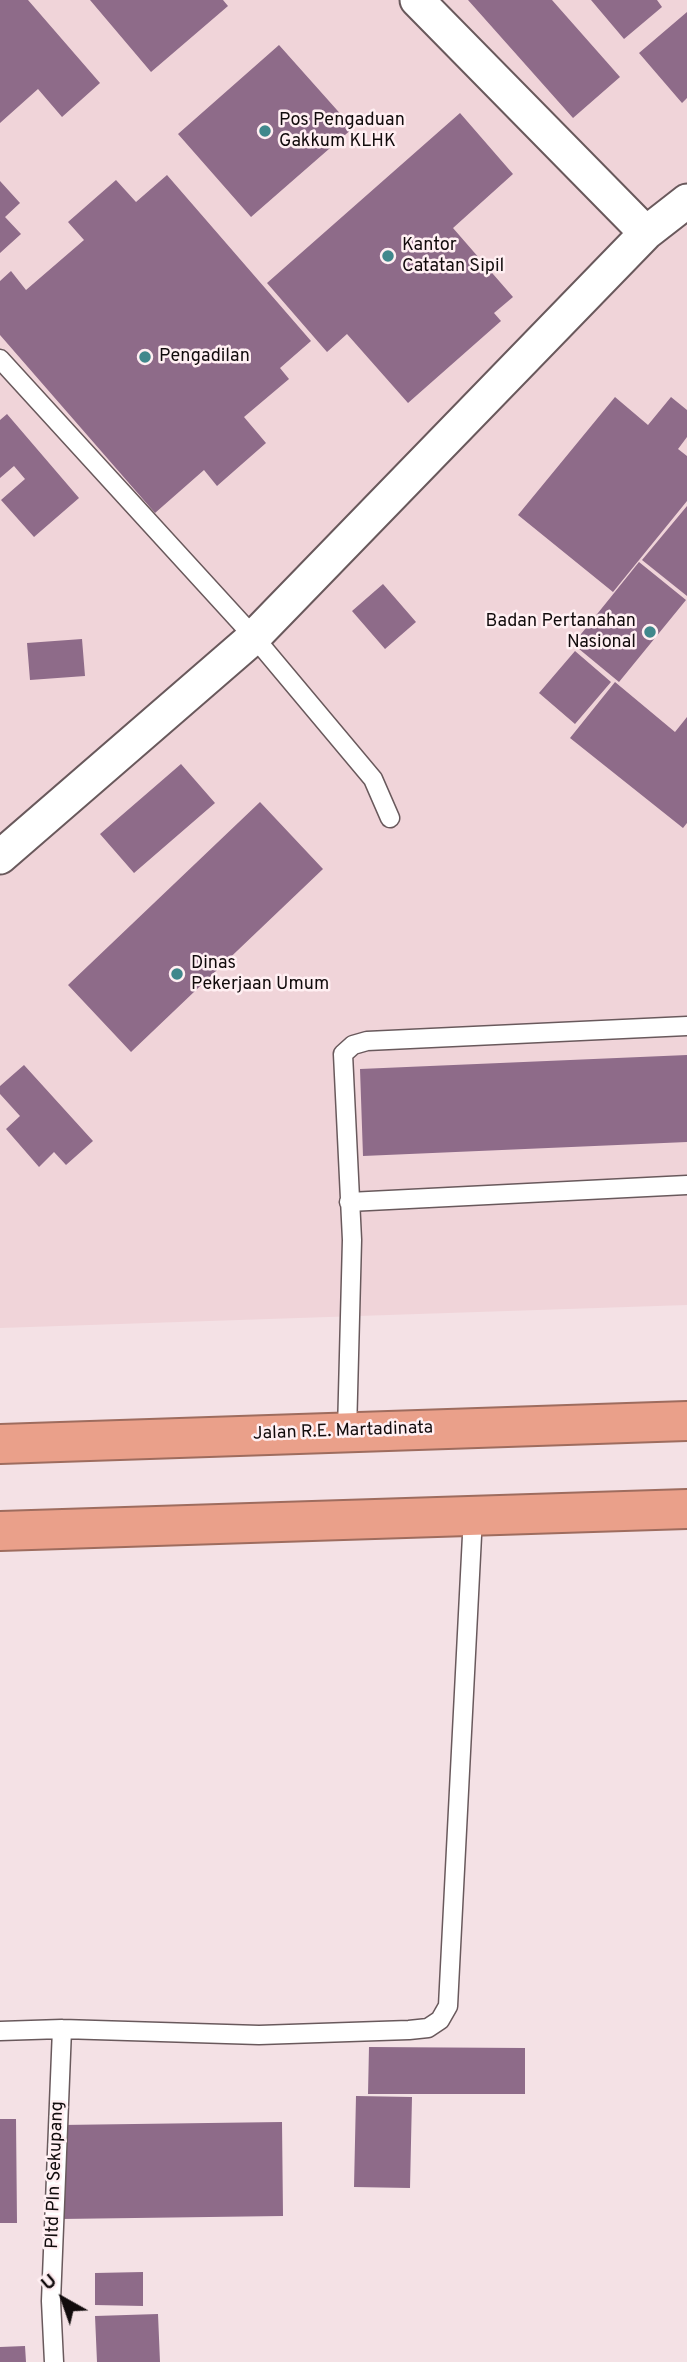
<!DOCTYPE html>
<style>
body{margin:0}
#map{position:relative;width:687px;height:2362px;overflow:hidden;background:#f4e1e5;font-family:Overpass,sans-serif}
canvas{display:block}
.north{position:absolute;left:28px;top:2264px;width:70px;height:70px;-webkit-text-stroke:5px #ffeff2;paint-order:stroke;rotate:320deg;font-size:19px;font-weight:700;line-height:28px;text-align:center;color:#110b0c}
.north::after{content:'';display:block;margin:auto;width:24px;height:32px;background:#110b0c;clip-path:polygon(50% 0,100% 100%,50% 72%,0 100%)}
</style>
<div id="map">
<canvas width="687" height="2362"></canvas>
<div class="north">U</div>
</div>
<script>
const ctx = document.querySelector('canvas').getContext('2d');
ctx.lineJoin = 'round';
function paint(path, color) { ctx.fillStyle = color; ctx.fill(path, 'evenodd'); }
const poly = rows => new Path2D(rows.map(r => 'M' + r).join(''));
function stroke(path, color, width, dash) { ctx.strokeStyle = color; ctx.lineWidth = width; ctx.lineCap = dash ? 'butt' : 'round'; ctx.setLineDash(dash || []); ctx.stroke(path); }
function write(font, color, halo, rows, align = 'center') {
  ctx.font = font + ' Overpass,sans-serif'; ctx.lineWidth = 5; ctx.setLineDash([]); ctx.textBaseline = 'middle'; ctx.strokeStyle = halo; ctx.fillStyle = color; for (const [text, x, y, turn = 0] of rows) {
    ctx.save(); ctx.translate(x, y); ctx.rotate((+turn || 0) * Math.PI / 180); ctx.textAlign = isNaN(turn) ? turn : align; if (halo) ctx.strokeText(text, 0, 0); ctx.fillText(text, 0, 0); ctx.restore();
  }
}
const built = poly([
 [0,0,687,0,687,1305,0,1328]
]);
const building = poly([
 [0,0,28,0,100,83,62,117,38,89,0,123],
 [90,0,223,0,228,6,151,72],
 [468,0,552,0,620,77,573,118],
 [591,0,657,0,662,7,624,39],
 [687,12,687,98,682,103,639,53],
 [279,45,353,128,251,217,178,134],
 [460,113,513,174,453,228,513,297,494,313,501,321,408,403,347,334,327,352,267,283],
 [167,175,311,341,280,368,289,379,244,417,266,443,217,486,204,470,155,513,0,335,0,281,11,271,26,290,84,240,68,222,116,180,136,202],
 [0,181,20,203,5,217,21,234,0,253],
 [615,397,648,425,671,397,687,410,687,437,678,449,687,456,687,501,613,592,518,515],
 [7,414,79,498,34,537,1,500,25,479,14,466,0,478,0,420],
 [687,506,687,596,642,560],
 [639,562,686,600,619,682,573,644],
 [383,584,416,622,385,649,352,611],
 [82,639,85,676,30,680,27,643],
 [575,651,611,682,575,724,539,693],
 [615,682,675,732,687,717,687,823,683,828,570,738],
 [181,764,215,803,134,873,100,834],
 [260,802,323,869,131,1052,68,985],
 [687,1055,687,1142,363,1156,360,1069],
 [24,1065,93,1141,66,1165,54,1152,39,1167,6,1129,20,1116,0,1094,0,1086],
 [369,2047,525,2048,525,2094,368,2094],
 [356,2096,412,2097,410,2188,354,2187],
 [0,2119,16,2119,17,2223,0,2223],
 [282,2122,283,2216,61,2219,61,2125],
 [143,2272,143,2306,95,2305,95,2273],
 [158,2314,160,2362,97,2362,95,2316],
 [25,2346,26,2362,0,2362,0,2347]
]);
const lane = poly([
 [0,359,254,637,373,779,390,818],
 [349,1202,687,1185],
 [347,1432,352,1240,343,1054,353,1045,367,1041,687,1026],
 [0,2031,62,2029,259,2035,409,2030,428,2028,440,2020,448,2006,473,1516],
 [54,2362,51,2301,62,2029]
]);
const street = poly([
 [417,0,646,233],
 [0,857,254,637,646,233,687,201]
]);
const highway = poly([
 [0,1444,687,1421],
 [0,1531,687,1509]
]);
const markers = [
 [265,131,7,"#40888c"],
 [388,256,7,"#40888c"],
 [145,357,7,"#40888c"],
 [650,632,7,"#40888c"],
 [177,974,7,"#40888c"]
];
const poiNames = [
 ["Pos Pengaduan",279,121],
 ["Gakkum KLHK",279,142],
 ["Kantor",402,246],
 ["Catatan Sipil",402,267],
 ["Pengadilan",159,357],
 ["Badan Pertanahan",636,622,"right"],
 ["Nasional",636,643,"right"],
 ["Dinas",191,964],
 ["Pekerjaan Umum",191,985]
];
const streetNames = [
 ["Jalan R.E. Martadinata",343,1432,-2],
 ["Pltd Pln Sekupang",56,2175,-88]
];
paint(built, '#f0d4d9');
paint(building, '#8e6b89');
stroke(lane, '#69595c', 21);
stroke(street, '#69595c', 37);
stroke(highway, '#9e6c5e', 42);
stroke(lane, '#fff', 18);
stroke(street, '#fff', 33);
stroke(highway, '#eaa08a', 38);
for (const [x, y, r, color] of markers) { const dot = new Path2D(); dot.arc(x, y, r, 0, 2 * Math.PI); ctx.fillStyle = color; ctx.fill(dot); stroke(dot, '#ffeff2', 2.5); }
write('18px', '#110b0c', '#ffeff2', poiNames, 'left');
write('18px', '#110b0c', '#ffeff2', streetNames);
</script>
